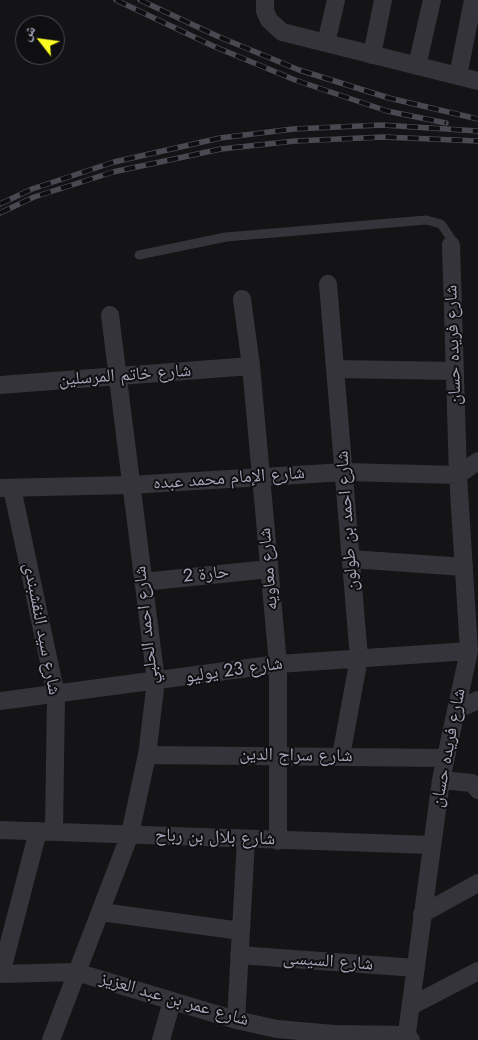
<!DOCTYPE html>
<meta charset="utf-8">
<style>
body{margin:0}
#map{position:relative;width:478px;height:1040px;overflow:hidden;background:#141416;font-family:Jost,"Noto Naskh Arabic",sans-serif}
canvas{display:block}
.north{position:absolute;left:15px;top:15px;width:50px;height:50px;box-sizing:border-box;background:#0f0f11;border:1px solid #4b4b54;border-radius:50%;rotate:300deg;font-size:14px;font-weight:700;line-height:20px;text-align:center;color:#a5a4b8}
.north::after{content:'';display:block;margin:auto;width:18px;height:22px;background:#fdff22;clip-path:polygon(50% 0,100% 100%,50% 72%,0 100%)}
</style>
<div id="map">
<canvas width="478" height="1040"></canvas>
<div class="north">ش</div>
</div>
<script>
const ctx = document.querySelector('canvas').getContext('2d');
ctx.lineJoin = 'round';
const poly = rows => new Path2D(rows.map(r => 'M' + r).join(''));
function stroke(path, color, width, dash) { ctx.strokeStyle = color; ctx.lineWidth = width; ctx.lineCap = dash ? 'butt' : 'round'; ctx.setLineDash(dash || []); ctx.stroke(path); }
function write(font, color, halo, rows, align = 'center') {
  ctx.font = font + ' Jost,"Noto Naskh Arabic",sans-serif'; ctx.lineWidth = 4; ctx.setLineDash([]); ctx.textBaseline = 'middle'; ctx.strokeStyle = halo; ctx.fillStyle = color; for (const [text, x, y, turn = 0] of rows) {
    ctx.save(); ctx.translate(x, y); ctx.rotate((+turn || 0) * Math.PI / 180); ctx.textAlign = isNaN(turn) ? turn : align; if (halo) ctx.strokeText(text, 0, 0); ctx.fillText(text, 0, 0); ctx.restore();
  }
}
const lane = poly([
 [139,255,226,237,426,220,441,224,450,237,451,245]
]);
const street = poly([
 [265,0,265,11,269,20,282,32,478,81],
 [326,43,336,0],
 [372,55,383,0],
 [417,66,432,0],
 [458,76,473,0],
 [328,284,359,658,341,756],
 [242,299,251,366,278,664,278,841],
 [336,369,455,371],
 [0,385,251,366],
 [0,488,130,485,345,472,458,475,478,461],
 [12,488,56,695,54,831],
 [351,559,464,567],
 [143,582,269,569],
 [0,701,278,664,469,651],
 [456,710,478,700],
 [147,755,446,758],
 [441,780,472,783,478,790],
 [0,830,431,845],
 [101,912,241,931],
 [422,914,478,883],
 [239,955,416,968],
 [0,974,76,972,236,1020,277,1029,334,1034,407,1035,411,1040],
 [1,974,38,831],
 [411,1006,478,971],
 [236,1020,246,840],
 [51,1040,130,834,147,755,156,681,110,315],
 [161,1040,172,1001],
 [406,1040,441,780,469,651,458,475,451,245]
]);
const rail = poly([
 [116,0,213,46,295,80,387,111,446,123],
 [140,0,217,36,299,70,389,98,478,119],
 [0,204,32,189,114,162,220,138,293,129,382,125,478,131],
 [0,213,34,197,113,172,221,149,295,141,383,137,478,141]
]);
const streetNames = [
 ["شارع فريده حسان",454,345,-92],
 ["شارع خاتم المرسلين",125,376,-4],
 ["شارع الإمام محمد عبده",229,479,-4],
 ["شارع احمد بن طولون",348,521,-94],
 ["شارع معاويه",269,569,-95],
 ["حارة 2",206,575,-6],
 ["شارع احمد الحلبي",147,625,-96],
 ["شارع سيد النقشبندى",41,629,79],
 ["شارع 23 يوليو",234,671,-8],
 ["شارع فريده حسان",449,748,-79],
 ["شارع سراج الدين",296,756,1],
 ["شارع بلال بن رباح",215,838,2],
 ["شارع السيسى",328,962,4],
 ["شارع عمر بن عبد العزيز",174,1000,16]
];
stroke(lane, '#36343b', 9);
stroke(street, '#36343b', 18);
stroke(rail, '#4a4952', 5.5);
stroke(rail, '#0f0f11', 4, [11]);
write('18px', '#a5a4b8', '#0f0f11', streetNames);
</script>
